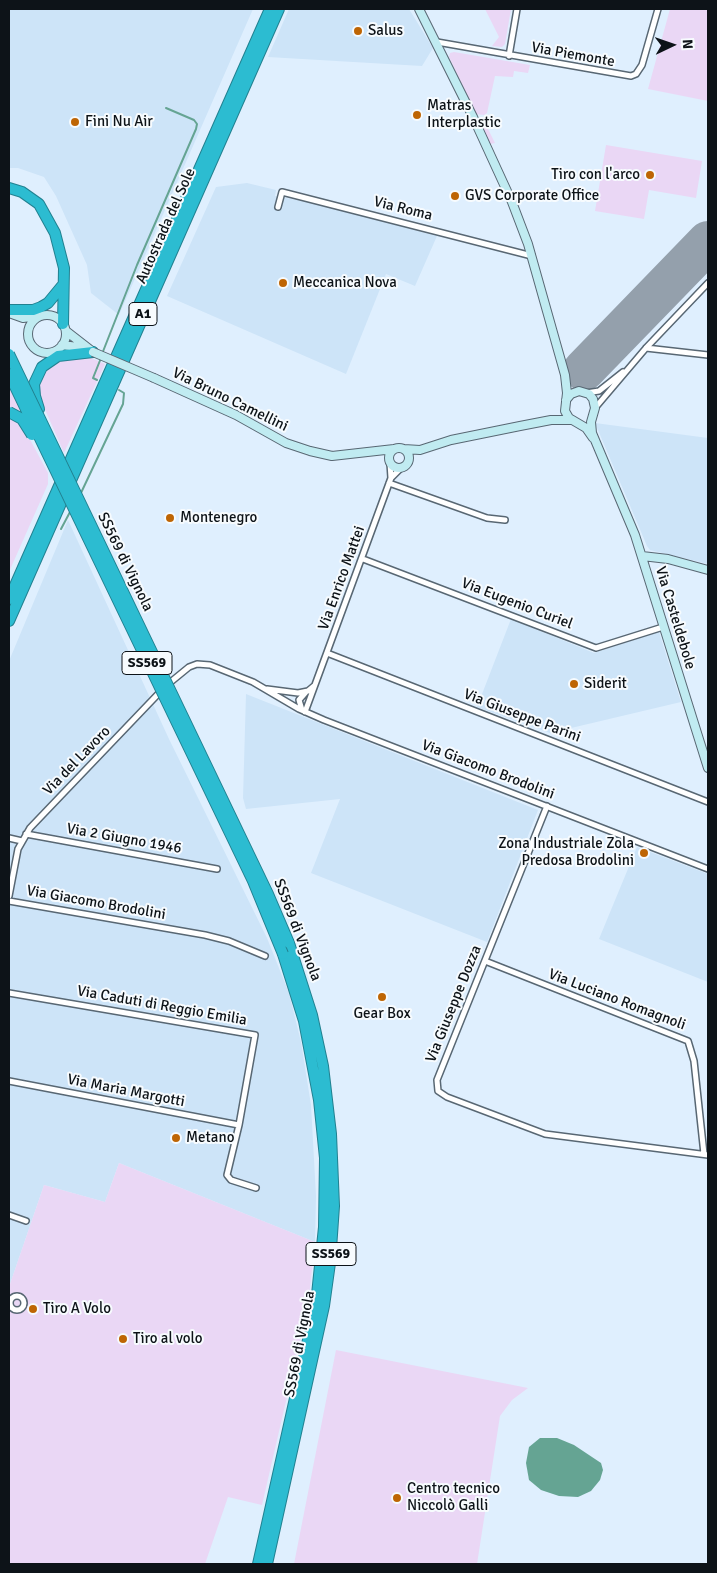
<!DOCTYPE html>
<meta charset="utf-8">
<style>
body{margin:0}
#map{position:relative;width:717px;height:1573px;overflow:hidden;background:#dfeffe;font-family:Signika,sans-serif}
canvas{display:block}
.frame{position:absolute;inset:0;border:10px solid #0d1318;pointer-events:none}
.north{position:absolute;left:647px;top:20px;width:50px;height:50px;-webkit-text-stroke:4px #f7fbfe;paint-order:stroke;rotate:87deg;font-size:14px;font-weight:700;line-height:20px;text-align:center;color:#0d1318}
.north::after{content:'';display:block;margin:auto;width:18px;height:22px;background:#0d1318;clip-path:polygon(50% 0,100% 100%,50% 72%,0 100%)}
</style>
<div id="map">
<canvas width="717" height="1573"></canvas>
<div class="frame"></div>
<div class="north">N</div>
</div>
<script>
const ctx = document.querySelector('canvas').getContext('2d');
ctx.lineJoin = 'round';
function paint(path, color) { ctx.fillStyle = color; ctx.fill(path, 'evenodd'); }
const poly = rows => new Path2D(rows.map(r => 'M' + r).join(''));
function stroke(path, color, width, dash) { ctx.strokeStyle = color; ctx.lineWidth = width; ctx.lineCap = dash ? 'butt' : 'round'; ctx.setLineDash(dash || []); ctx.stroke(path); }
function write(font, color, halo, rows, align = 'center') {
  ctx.font = font + ' Signika,sans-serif'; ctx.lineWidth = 4; ctx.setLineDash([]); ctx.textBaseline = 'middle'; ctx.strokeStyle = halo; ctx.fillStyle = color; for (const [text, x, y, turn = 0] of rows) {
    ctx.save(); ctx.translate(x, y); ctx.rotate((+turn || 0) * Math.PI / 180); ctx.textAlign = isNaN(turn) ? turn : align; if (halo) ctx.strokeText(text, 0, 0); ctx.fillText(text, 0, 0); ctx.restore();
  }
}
const built = poly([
 [9,9,253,9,119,315,91,293,87,265,56,196,44,177,18,168,9,168],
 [289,9,409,9,433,48,422,66,268,57],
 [247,183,276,190,275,196,314,203,437,236,415,286,386,274,346,374,167,296,216,187],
 [595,423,708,438,708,564,650,550,647,546],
 [68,520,169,739,267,938,289,993,301,1042,311,1105,316,1196,315,1242,119,1163,105,1202,44,1185,9,1287,9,661],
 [511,619,594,653,659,632,681,702,550,733,477,707],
 [246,694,538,810,487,942,311,873,340,799,246,809,243,798],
 [637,847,708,874,708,982,599,939]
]);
const green = poly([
 [485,9,511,9,505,44,502,47,492,46,499,37],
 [670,9,708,9,708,101,648,89],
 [454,52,530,65,528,73,514,71,513,77,495,76,487,113,484,115,476,114,449,57,450,53],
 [482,122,485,123,495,143,490,144,480,123],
 [606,145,702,161,696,198,649,190,644,219,595,211],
 [82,354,105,364,64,453,40,398,39,382,45,368,52,360],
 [9,385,24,415,9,407],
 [9,416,18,421,26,432,48,473,48,484,9,572],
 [119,1163,315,1242,308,1306,262,1505,228,1497,205,1564,9,1564,9,1287,44,1185,105,1202],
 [336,1350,528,1388,512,1400,500,1416,477,1564,294,1564]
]);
const water = poly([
 [540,1438,557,1438,574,1445,601,1463,603,1470,600,1480,591,1491,578,1497,559,1496,541,1490,529,1480,526,1463,529,1447]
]);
const stream = poly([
 [102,354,137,265,196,129,197,124,194,120,166,108],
 [97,380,93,378,101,358],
 [80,495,123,404,124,393,119,390],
 [61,529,70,512]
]);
const runway = poly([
 [584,370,708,242]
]);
const street = poly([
 [437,42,631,76,636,74,642,65,658,9],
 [509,56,517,9],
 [278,207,282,192,532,256],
 [646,348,708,355],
 [586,393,599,391,623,372],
 [595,408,646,348,708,283],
 [391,478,401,468],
 [389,483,487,518,505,520],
 [363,559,596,648,663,627],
 [327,653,708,802],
 [167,685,189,667,197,664,210,665,253,682,299,709,324,720,708,869],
 [267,689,298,693,308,691,314,686],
 [302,710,299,700,306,692],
 [305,712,391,478,390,463],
 [547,806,437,1080,438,1091,447,1097,545,1134,708,1155],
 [26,834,217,869],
 [9,838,22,841],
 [9,896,18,849,30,828,161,691],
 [9,901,205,935,229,941,265,956],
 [485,961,688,1041,694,1061,704,1154],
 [9,993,255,1035,239,1125,227,1175,231,1180,256,1188],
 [9,1081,239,1125],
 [9,1215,26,1221],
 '10 1303a7 7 0 1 1 14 0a7 7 0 1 1-14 0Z'
]);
const secondary = poly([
 [419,9,473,117,512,202,528,244,565,375,567,393,565,411,569,418,586,428,593,438],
 [9,313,23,318,38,316],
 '28 334a19 19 0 1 1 38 0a19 19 0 1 1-38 0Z',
 [66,331,93,352],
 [62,345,86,348],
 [154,378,236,415,286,443,310,451,332,456,394,449],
 [566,400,571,394,579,391,589,394,593,399,595,408,591,422,592,433,635,535,708,768],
 '389 458a10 10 0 1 1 20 0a10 10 0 1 1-20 0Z',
 [404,449,420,450,451,440,520,426,551,420,572,420],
 [642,556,668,559,708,570]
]);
const highway = poly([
 [9,188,22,192,39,204,55,233,64,268,63,324],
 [9,310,33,310,41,307,48,303,62,286],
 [39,409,35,396,34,384,42,367,58,356,93,352],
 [9,599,270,9],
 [9,621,279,9],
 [258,1564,316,1304,324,1227,325,1158,319,1100,304,1021,283,954],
 [267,1564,324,1306,330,1263,334,1206,331,1134,323,1066,312,1015,289,943]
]);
const secondaryBridge = poly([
 [93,352,154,378]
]);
const highwayBridge = poly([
 [9,354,268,894,289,943],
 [9,374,253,881,283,954],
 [9,412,22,419,32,435]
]);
const markers = [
 [358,31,5,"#be6504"],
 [417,115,5,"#be6504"],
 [75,122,5,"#be6504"],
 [650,175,5,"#be6504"],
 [455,196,5,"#be6504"],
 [283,283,5,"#be6504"],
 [170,518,5,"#be6504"],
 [574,684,5,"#be6504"],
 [644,853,5,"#be6504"],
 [382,997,5,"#be6504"],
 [176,1138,5,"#be6504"],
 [33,1309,5,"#be6504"],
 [123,1339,5,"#be6504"],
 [397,1498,5,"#be6504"]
];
const shields = [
 [143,314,28],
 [147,663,50],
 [331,1254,50]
];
const shieldNames = [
 ["A1",143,314],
 ["SS569",147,663],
 ["SS569",331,1254]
];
const poiNames = [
 ["Salus",368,31],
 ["Matras",427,106],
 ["Interplastic",427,123],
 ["Fini Nu Air",85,122],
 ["Tiro con l'arco",640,175,"right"],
 ["GVS Corporate Office",465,196],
 ["Meccanica Nova",293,283],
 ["Montenegro",180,518],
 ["Siderit",584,684],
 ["Zona Industriale Zola",634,844,"right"],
 ["Predosa Brodolini",634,861,"right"],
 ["Gear Box",382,1014,"center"],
 ["Metano",186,1138],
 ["Tiro A Volo",43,1309],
 ["Tiro al volo",133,1339],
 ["Centro tecnico",407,1489],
 ["Niccolò Galli",407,1506]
];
const streetNames = [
 ["Via Piemonte",573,55,10],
 ["Via Roma",403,209,14],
 ["Autostrada del Sole",166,226,-66],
 ["Via Bruno Camellini",230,400,26],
 ["SS569 di Vignola",125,562,64],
 ["Via Enrico Mattei",342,578,-70],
 ["Via Eugenio Curiel",517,604,21],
 ["Via Casteldebole",675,618,73],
 ["Via Giuseppe Parini",522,716,21],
 ["Via del Lavoro",77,761,-46],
 ["Via Giacomo Brodolini",488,770,21],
 ["Via 2 Giugno 1946",124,839,10],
 ["Via Giacomo Brodolini",96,903,10],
 ["SS569 di Vignola",297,930,69],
 ["Via Luciano Romagnoli",617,1000,21],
 ["Via Giuseppe Dozza",454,1004,-68],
 ["Via Caduti di Reggio Emilia",162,1006,10],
 ["Via Maria Margotti",126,1091,11],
 ["SS569 di Vignola",300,1344,-79]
];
paint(built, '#cde4f8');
paint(green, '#ead7f5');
paint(water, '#65a493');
stroke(stream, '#65a493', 2);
stroke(runway, '#94a0ac', 42);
stroke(street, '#586773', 8);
stroke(secondary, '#586773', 10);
stroke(highway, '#218190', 12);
stroke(street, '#fff', 5);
stroke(secondary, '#c0ebf1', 8);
stroke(highway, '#2cbcd1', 10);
stroke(secondaryBridge, '#586773', 10, []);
stroke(highwayBridge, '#218190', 12, []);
stroke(secondaryBridge, '#c0ebf1', 8);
stroke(highwayBridge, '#2cbcd1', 10);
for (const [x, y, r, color] of markers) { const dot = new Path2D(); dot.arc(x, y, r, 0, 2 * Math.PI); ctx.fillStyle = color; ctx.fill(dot); stroke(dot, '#f7fbfe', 2); }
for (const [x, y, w] of shields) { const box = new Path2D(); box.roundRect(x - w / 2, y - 11.5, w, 23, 4); ctx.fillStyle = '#f7fbfe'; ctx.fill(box); stroke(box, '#0d1318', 1); }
write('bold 14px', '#0d1318', null, shieldNames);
write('15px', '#0d1318', '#f7fbfe', poiNames, 'left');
write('15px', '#0d1318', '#f7fbfe', streetNames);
</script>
